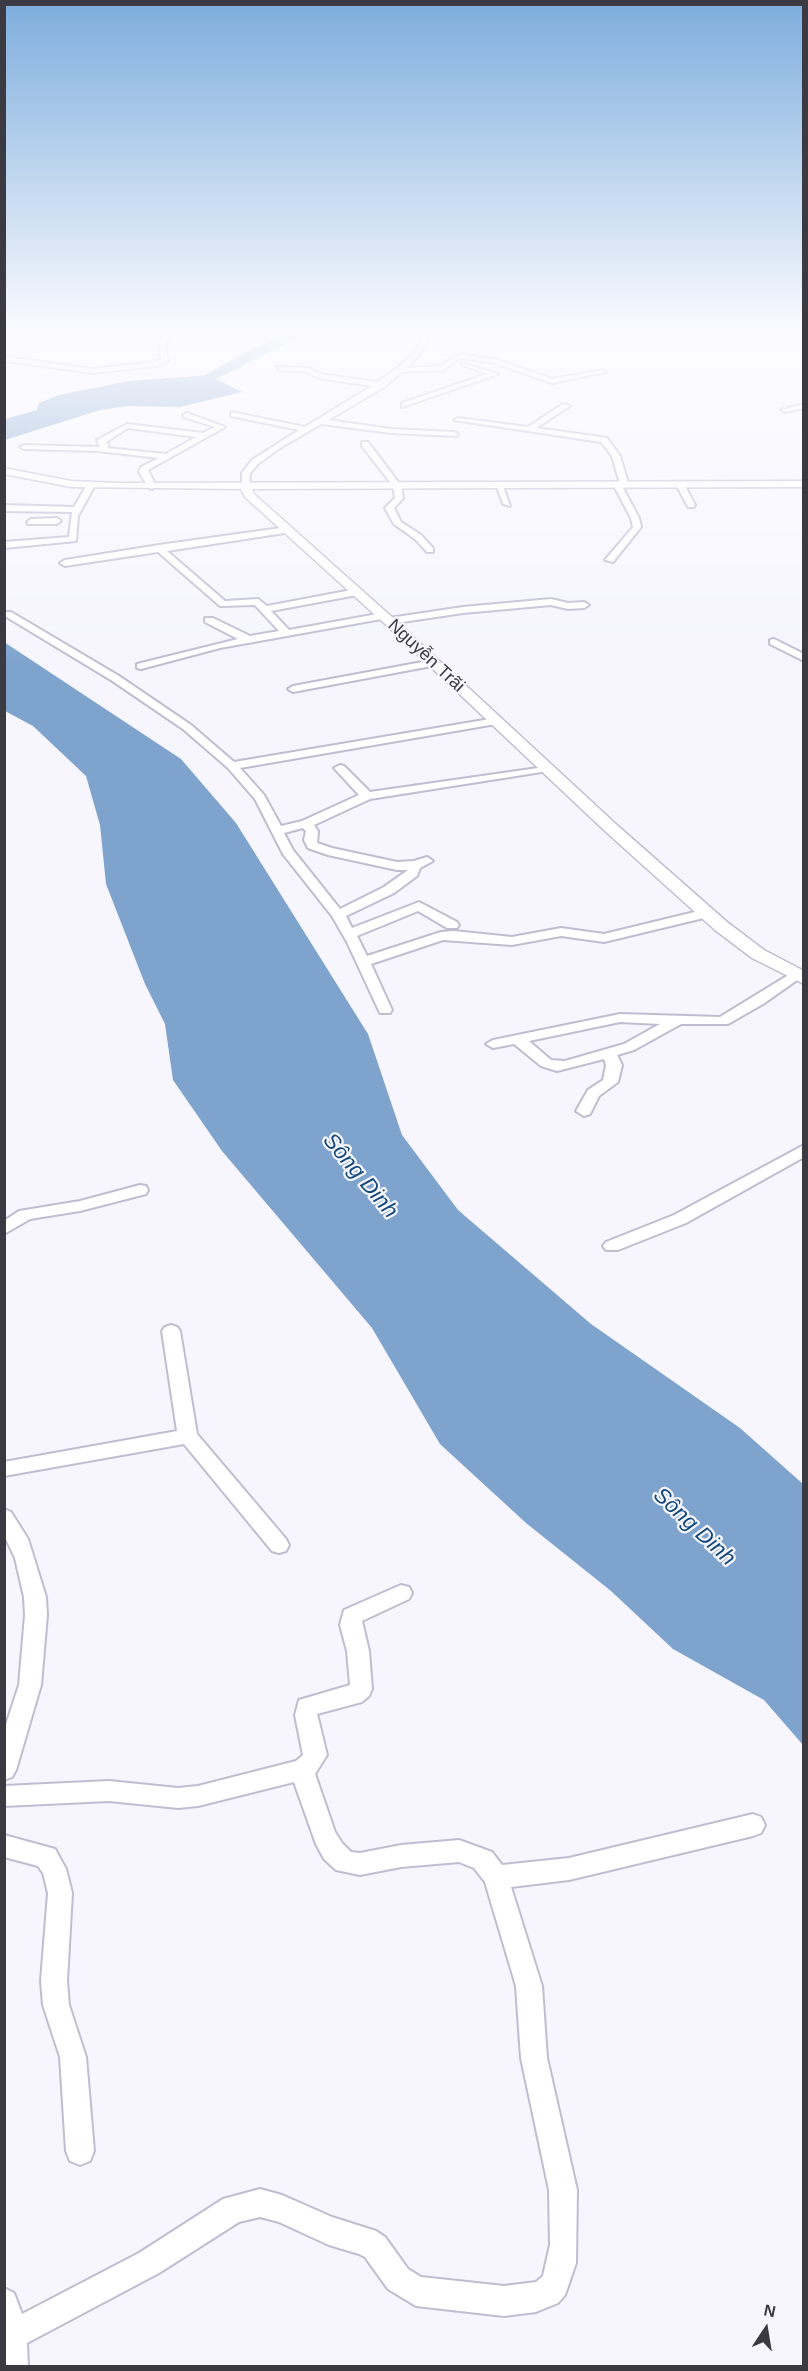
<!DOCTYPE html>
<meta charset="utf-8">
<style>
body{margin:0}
#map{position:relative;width:808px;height:2371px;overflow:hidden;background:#f7f6fe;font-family:Arial,sans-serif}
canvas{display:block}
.frame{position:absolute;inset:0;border:6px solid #3b3a42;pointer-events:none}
.north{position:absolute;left:736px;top:2299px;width:60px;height:60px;-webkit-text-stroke:4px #f7f6fe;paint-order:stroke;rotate:12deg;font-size:16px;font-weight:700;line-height:24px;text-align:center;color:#3b3a42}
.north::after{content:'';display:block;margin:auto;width:21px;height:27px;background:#3b3a42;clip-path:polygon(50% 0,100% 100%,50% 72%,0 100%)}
</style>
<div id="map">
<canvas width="808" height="2371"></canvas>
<div class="frame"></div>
<div class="north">N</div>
</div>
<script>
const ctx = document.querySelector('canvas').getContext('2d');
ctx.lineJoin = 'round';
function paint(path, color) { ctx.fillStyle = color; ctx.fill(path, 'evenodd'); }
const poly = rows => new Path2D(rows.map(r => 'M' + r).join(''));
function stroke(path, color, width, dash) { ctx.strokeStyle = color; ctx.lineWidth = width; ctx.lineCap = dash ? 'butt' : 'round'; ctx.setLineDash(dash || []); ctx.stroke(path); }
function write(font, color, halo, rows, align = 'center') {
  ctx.font = font + ' Arial,sans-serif'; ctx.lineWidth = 4.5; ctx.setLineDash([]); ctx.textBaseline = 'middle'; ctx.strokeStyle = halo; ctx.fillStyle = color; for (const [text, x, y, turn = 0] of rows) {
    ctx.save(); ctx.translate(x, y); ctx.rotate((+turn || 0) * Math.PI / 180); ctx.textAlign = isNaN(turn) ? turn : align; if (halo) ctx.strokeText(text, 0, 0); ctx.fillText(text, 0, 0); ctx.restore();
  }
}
const water = poly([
 [208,375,242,392,180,407,128,406,100,410,5,440,5,419,37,410,39,403,59,395,129,381],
 [4,642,181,759,236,823,368,1034,402,1135,458,1210,591,1324,740,1428,803,1484,803,1745,764,1700,673,1649,611,1591,526,1523,440,1444,372,1328,222,1151,173,1080,165,1024,145,984,106,884,100,825,86,776,33,726,5,711]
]);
const river = poly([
 [293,332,308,332,201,387,175,391,169,387,171,384,194,381,250,350,293,332]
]);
const minor = poly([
 [165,332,171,332,165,345,168,361,156,366,93,373,4,361,4,357,93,369,155,362,161,360,159,345,165,332],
 [425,332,431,332,419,355,407,368,441,366,454,356,463,354,497,360,552,379,602,370,606,372,552,383,494,363,463,358,458,359,443,370,402,372,384,387,328,420,391,429,454,432,458,434,457,436,391,433,321,424,280,448,258,464,250,473,249,486,242,488,242,473,252,460,299,430,231,416,231,412,305,427,372,386,318,378,307,372,279,370,277,367,309,368,320,374,377,382,394,371,414,353,425,332],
 [462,363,498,374,402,407,402,403,487,374,462,365,462,363],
 [563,404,570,406,536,428,607,438,620,456,629,486,623,488,639,518,641,527,613,562,605,560,633,527,631,518,614,486,620,484,612,456,601,442,454,420,458,418,528,427,563,404],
 [804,404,804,408,785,412,781,410,804,404],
 [187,413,225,427,148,470,156,486,152,489,149,488,139,472,141,467,159,458,98,451,24,449,20,447,24,445,100,447,97,440,127,424,203,433,215,427,184,417,183,415,187,413],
 [128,428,196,437,166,454,107,448,109,445,106,442,128,428],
 [362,442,368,442,401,486,403,498,394,508,401,522,421,535,433,548,433,552,427,552,415,539,394,524,385,508,395,498,393,486,362,446,362,442],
 [88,483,95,485,78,516,76,541,4,548,4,542,69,537,72,512,4,511,4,505,74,507,88,483],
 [496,484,503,486,510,506,503,504,496,484],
 [678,484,684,484,695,505,694,507,688,507,677,486,678,484],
 [31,519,57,518,61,521,57,524,28,524,27,522,31,519],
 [288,527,292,530,291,532,167,551,225,601,258,599,267,606,357,589,362,592,357,595,271,611,289,630,383,613,388,616,387,618,220,648,141,669,137,668,137,664,238,639,205,622,205,618,213,618,250,636,279,631,255,605,220,606,158,552,65,566,60,563,65,560,159,545,288,527],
 [551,599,568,603,584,602,589,605,584,608,568,609,551,605,463,613,389,624,384,621,389,618,463,607,551,599],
 [5,612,11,612,119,676,191,725,234,762,496,718,502,721,496,724,240,768,264,795,281,826,302,821,359,795,334,768,340,765,344,766,370,792,552,766,552,770,548,771,370,799,314,825,318,831,317,843,332,848,397,862,414,861,427,857,433,861,420,868,417,876,394,893,346,916,352,928,419,902,457,922,459,925,457,928,447,928,418,911,357,936,367,956,441,932,454,931,512,937,561,928,604,934,707,909,714,913,712,916,604,942,561,936,512,945,443,940,371,964,392,1010,390,1013,380,1013,347,942,332,916,283,854,255,799,228,768,183,729,111,680,5,616,5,612],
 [303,828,306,831,304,840,308,848,328,855,397,870,408,870,384,887,340,909,293,850,284,833,303,828],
 [774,639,804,654,804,661,770,644,770,640,774,639],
 [433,660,437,661,437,665,293,692,288,689,293,686,433,660],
 [795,971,800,972,802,975,800,978,763,1004,728,1024,681,1024,634,1050,617,1055,622,1065,618,1082,599,1096,590,1114,584,1116,576,1111,588,1090,603,1080,606,1065,604,1059,557,1071,541,1066,514,1044,493,1048,486,1044,493,1040,620,1014,720,1017,795,971],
 [620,1022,660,1024,624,1044,565,1061,551,1060,529,1041,620,1022],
 [804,1145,804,1157,686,1223,618,1250,606,1250,603,1246,606,1242,674,1215,804,1145],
 [140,1185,146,1186,148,1190,146,1194,80,1211,30,1219,4,1234,4,1221,19,1211,80,1201,140,1185],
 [171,1325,177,1327,180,1331,197,1434,286,1539,289,1545,286,1551,279,1553,272,1551,184,1444,4,1476,4,1462,177,1431,162,1331,165,1327,171,1325],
 [4,1509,11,1512,28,1539,46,1597,47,1615,41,1685,16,1770,12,1777,4,1780,4,1731,19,1685,25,1615,24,1597,15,1558,4,1535,4,1509],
 [401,1585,409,1587,412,1593,409,1599,362,1621,369,1651,372,1689,369,1696,362,1702,317,1714,327,1755,315,1774,335,1832,342,1843,351,1852,360,1853,401,1845,459,1840,492,1852,502,1865,569,1858,753,1814,761,1817,765,1825,761,1833,753,1836,569,1880,511,1887,542,1986,547,2058,577,2190,576,2263,565,2295,558,2303,536,2312,504,2316,416,2306,388,2289,365,2257,359,2254,329,2245,279,2222,260,2217,239,2222,159,2273,27,2343,28,2366,4,2366,4,2288,14,2293,22,2314,139,2253,223,2199,260,2189,282,2195,332,2217,376,2231,385,2237,408,2269,421,2277,504,2286,536,2282,543,2276,550,2245,549,2190,521,2058,516,1986,485,1882,474,1868,459,1862,401,1867,360,1875,336,1870,324,1859,316,1844,294,1782,198,1806,178,1808,109,1801,4,1806,4,1786,109,1781,178,1788,198,1786,296,1761,303,1755,295,1715,299,1700,350,1685,347,1651,340,1625,344,1610,401,1585],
 [4,1835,55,1849,66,1869,72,1893,67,1981,69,2005,86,2057,94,2151,90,2161,80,2165,70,2161,66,2151,60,2057,43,2005,41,1981,48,1893,43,1873,38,1866,4,1857,4,1835]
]);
const major = poly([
 [4,468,71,481,119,483,804,481,804,487,252,489,254,494,393,618,618,826,727,922,764,950,804,971,804,984,752,958,715,930,606,832,385,624,245,497,241,489,71,487,4,474,4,468]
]);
const farStreetnames = [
 ["Nguyễn Trãi",426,656,43]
];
const waterNames = [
 ["Sông Dinh",360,1176,50],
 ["Sông Dinh",694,1527,43]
];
paint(water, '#7ea3cd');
paint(river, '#7ea3cd');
stroke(minor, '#c0bdd1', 4);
stroke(major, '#c0bdd1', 3);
paint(minor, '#fff');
paint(major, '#fff');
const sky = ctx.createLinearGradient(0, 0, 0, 664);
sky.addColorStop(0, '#7daddd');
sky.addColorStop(0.5, '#fbfbff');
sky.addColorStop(1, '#fbfbff00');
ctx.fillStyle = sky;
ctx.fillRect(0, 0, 808, 664);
write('18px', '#3b3a42', '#f7f6fe', farStreetnames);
write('italic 22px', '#12487d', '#f7f6fe', waterNames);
</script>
